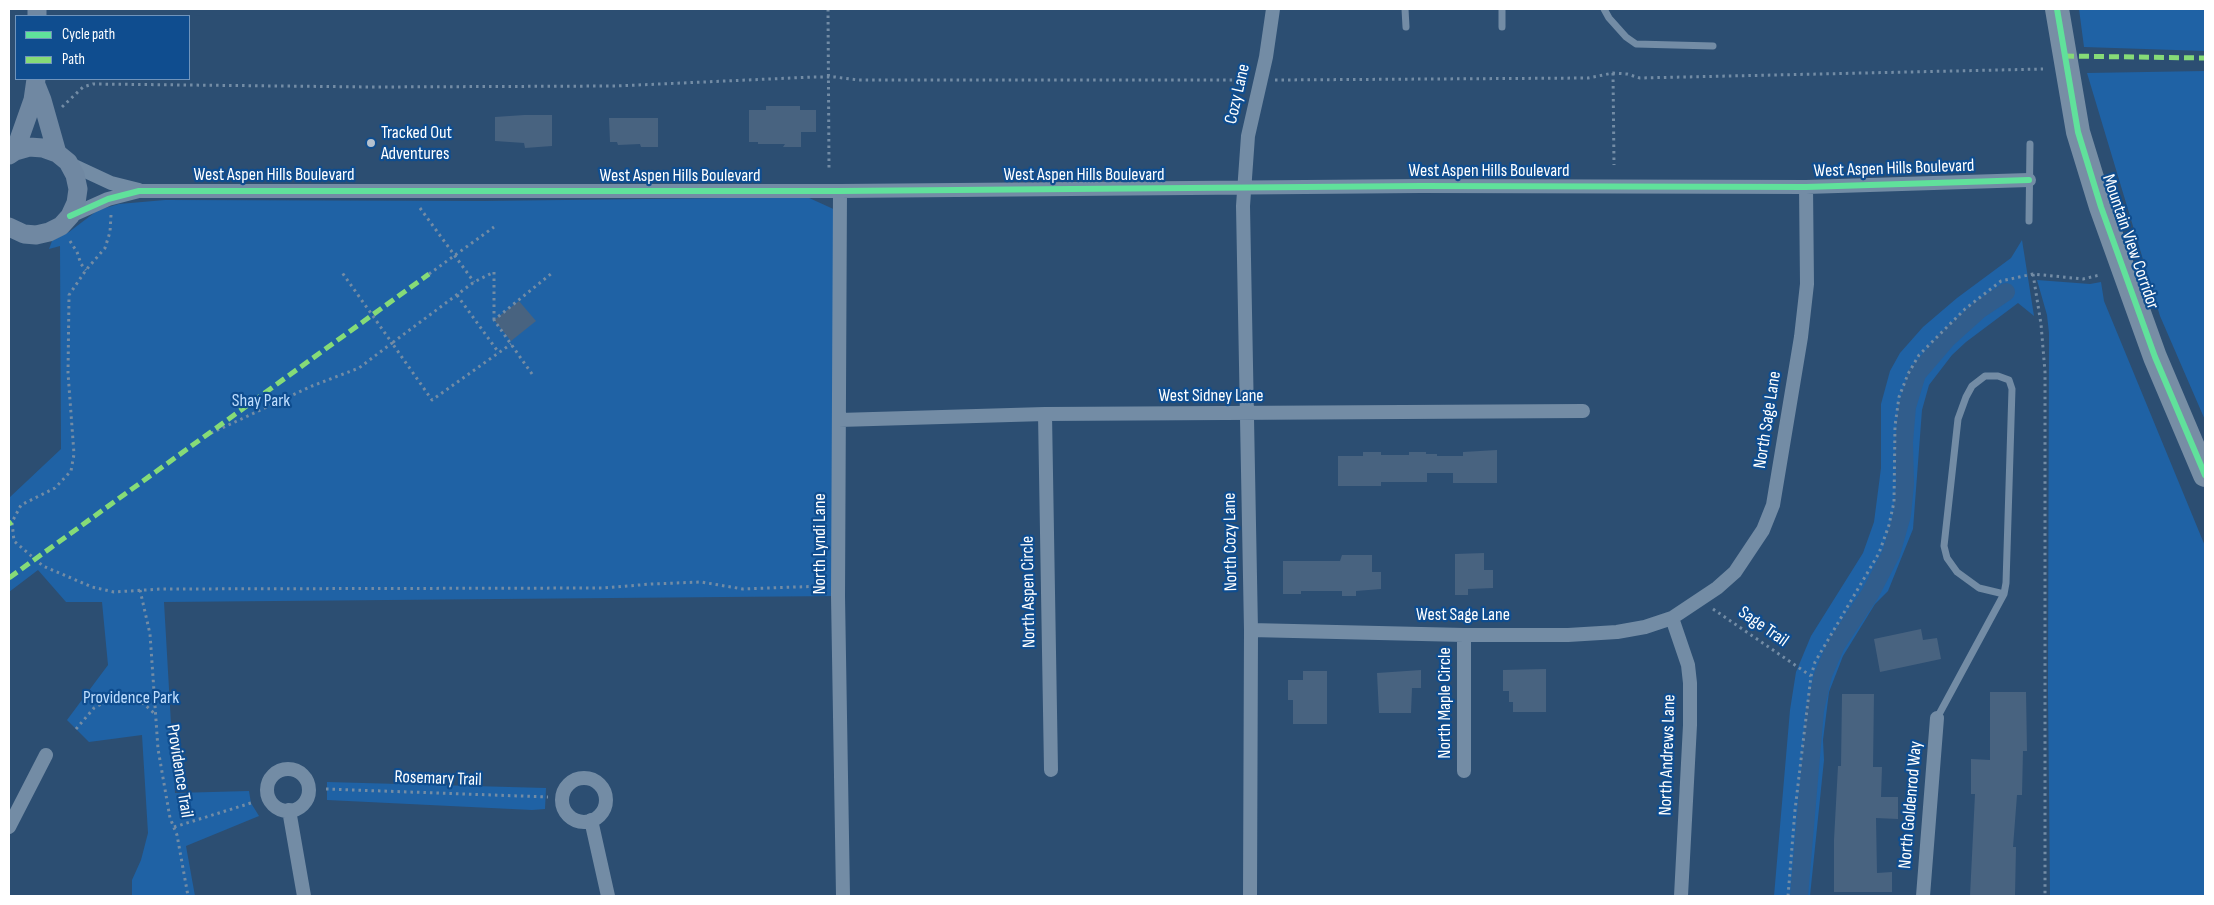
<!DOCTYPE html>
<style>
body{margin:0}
#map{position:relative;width:2214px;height:905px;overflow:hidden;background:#2c4e72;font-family:"Sofia Sans Condensed",sans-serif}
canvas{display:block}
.frame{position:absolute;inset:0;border:10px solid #fff;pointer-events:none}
.legend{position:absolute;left:15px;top:15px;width:175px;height:65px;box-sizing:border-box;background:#0f4d8f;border:1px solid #6f94bc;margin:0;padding:6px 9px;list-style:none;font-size:15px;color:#fff}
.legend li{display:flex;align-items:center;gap:10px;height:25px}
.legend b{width:25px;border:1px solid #6f94bc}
</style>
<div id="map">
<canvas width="2214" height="905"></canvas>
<div class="frame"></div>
<ul class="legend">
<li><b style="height:6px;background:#60e19b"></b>Cycle path</li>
<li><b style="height:6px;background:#86db77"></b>Path</li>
</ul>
</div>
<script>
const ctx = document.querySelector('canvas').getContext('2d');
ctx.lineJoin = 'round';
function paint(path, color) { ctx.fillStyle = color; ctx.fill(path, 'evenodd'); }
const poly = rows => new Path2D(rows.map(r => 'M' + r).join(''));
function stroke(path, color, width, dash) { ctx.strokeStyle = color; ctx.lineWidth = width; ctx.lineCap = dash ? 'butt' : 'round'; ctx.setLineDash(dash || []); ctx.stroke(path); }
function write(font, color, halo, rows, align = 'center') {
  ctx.font = font + ' "Sofia Sans Condensed",sans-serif'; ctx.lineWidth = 4.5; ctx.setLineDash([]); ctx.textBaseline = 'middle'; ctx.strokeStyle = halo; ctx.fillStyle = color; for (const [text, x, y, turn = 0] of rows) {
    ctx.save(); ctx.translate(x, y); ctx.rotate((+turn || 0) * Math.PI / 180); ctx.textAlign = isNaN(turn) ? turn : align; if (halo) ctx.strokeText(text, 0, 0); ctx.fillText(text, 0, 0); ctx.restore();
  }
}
const green = poly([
 [2079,9,2205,9,2205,51,2084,47],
 [2205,71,2205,420,2160,316,2087,73],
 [807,197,840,212,838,596,164,602,175,793,249,791,251,803,259,816,186,846,195,896,132,896,132,880,141,860,148,833,142,735,89,742,67,720,108,665,102,602,66,602,38,570,9,592,9,498,61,449,60,246,49,249,52,241,69,232,98,210,119,204,165,200,483,201],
 [2022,240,2034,316,2018,303,1966,342,1952,355,1929,385,1922,410,1913,529,1888,591,1875,604,1843,656,1829,692,1823,740,1824,760,1810,896,1774,896,1790,710,1796,672,1811,636,1863,553,1874,522,1881,468,1881,404,1890,371,1900,353,1923,327,1957,298,2011,258],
 [2037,280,2090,284,2101,282,2104,301,2205,546,2205,896,2050,896,2048,691,2049,333,2047,315],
 [327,782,546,788,545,809,532,810,327,800]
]);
const canal = poly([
 [1799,896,1815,710,1823,675,1836,645,1870,594,1891,554,1902,515,1905,484,1904,442,1907,407,1917,374,1948,338,1979,310,2006,292]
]);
const building = poly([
 [766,106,800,106,800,110,816,110,816,132,801,132,801,147,783,147,785,144,758,144,758,142,749,142,749,110,766,110],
 [524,115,552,115,552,146,525,148,524,143,495,141,495,117],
 [609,118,658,118,658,147,641,147,640,144,618,145,617,142,610,142],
 [519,301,536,321,511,341,494,320],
 [1497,450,1497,483,1453,483,1453,473,1427,473,1427,482,1381,482,1381,486,1338,486,1338,456,1363,456,1363,452,1381,452,1381,455,1409,455,1409,452,1426,452,1426,454,1437,454,1437,456,1463,456,1463,452],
 [1484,553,1484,570,1493,570,1493,588,1468,589,1468,595,1455,595,1455,554],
 [1342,555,1372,555,1372,572,1381,572,1381,589,1356,591,1356,596,1342,596,1342,591,1301,591,1301,594,1283,594,1283,561,1340,561],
 [1921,629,1923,640,1937,638,1941,659,1880,672,1874,639],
 [1546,669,1546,712,1513,712,1513,702,1509,702,1509,691,1503,691,1503,670],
 [1421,670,1421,688,1412,688,1411,713,1379,713,1377,673],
 [1303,671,1327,671,1327,724,1293,724,1293,700,1288,700,1288,680,1303,680],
 [1990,692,2026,692,2027,751,2023,751,2022,795,2017,795,2013,847,2016,847,2015,896,1970,896,1975,794,1971,794,1971,759,1990,760],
 [1842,694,1874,694,1873,767,1882,767,1881,797,1898,797,1898,819,1876,818,1877,873,1892,872,1892,892,1834,892,1834,840,1838,766,1841,766]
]);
const path = poly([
 [828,9,829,169],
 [1613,73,1614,165],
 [1275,80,1588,78,1613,73,1627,74,1640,78,2043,69],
 [62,107,83,87,93,84,373,87,616,86,813,77,835,77,858,80,1247,80],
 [420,208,474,282],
 [111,215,110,232,105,248,86,270,69,295,68,373,74,454,71,471,55,488,21,505,12,522,14,541,43,566,92,587,114,592,161,589,603,588,651,584,701,582,743,589,823,586],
 [70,241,77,252,81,264,86,270],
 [429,274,494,227],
 [2033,274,2041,324,2045,372,2045,896],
 [457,295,499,353],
 [494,320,494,272,474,282,392,343,432,400,511,344],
 [532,374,494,320,552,273],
 [205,436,312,386,359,368,392,343,341,271],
 [140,590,150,634,158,749,170,818,177,835,188,896],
 [1713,609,1811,676],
 [76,729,94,708,108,700,125,698,144,704,155,714],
 [326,789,548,797],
 [174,827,251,803],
 [1788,896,1795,810,1811,676,1815,662,1879,553,1889,525,1894,502,1895,426,1899,397,1908,374,1919,355,1965,309,2001,281,2033,274,2083,279,2100,275]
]);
const lane = poly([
 [1405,9,1406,27],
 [1502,9,1502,27],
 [1604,9,1609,18,1626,37,1636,44,1713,46],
 [2029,221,2030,144],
 [1937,718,2004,594,2006,583,2012,389,2009,380,1998,376,1985,376,1972,386,1966,397,1958,419,1944,546,1947,558,1957,572,1979,588,2004,594]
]);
const street = poly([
 [68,163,111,183,139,190],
 [840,191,838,596,843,896],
 [70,216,108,199,139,191,840,191,1421,186,1806,187,2029,180],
 [1045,414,1051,770],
 [839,420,1045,414,1583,411],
 [1672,618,1688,665,1690,683,1690,725,1681,896],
 [1251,630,1464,635,1568,635,1617,632,1645,627,1672,618,1717,588,1735,572,1763,530,1773,505,1801,337,1807,284,1806,187],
 [1464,635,1464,771],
 '267 790a21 21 0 1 1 42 0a21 21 0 1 1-42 0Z',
 '562 800a22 22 0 1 1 44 0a22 22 0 1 1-44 0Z',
 [289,810,304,896],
 [591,820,608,896],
 [9,827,46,755],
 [1250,896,1251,630,1243,206,1248,136,1266,57,1273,9],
 [1923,896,1937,718]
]);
const secondary = poly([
 [37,16,37,9],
 [36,85,42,100,57,153],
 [15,151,33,100,36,79],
 [9,155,15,151,29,147,43,148,57,153,68,162,75,175,78,189,76,203,70,216,61,226,49,232,36,235,24,234,9,227]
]);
const highway = poly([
 [2057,9,2078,132,2101,207,2155,357,2205,475]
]);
const quiet = poly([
 [2064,56,2205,58],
 [9,524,12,522],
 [9,578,429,274]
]);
const cycleway = poly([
 [2057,9,2078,132,2101,207,2155,357,2205,475],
 [70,216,108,199,139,191,840,191,1421,186,1806,187,2029,180]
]);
const markers = [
 [371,143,5,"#b5c1ce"]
];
const streetNames = [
 ["Cozy Lane",1238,94,-77],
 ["West Aspen Hills Boulevard",1894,169,-2],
 ["West Aspen Hills Boulevard",1489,171],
 ["West Aspen Hills Boulevard",274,175],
 ["West Aspen Hills Boulevard",1084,175],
 ["West Aspen Hills Boulevard",680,176],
 ["Mountain View Corridor",2130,242,71],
 ["West Sidney Lane",1211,396],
 ["North Sage Lane",1768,420,-81],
 ["North Cozy Lane",1231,542,-91],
 ["North Lyndi Lane",820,544,-90],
 ["North Aspen Circle",1029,592,-91],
 ["West Sage Lane",1463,615],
 ["Sage Trail",1763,627,35],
 ["North Maple Circle",1445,703,-90],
 ["North Andrews Lane",1668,755,-88],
 ["Providence Trail",179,771,81],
 ["Rosemary Trail",438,779,2],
 ["North Goldenrod Way",1911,805,-85]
];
const poiNames = [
 ["Tracked Out",381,133],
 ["Adventures",381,154]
];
const parkNames = [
 ["Shay Park",261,401],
 ["Providence Park",131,698]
];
paint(green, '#1f62a5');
stroke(canal, '#315d8c', 18);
paint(building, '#486380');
stroke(path, '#738ca5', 3, [2.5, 4]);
stroke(lane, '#738ca5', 7);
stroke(street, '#738ca5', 14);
stroke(secondary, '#7088a2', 19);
stroke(highway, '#778ea5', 24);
stroke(quiet, '#86db77', 5, [10, 5]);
stroke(cycleway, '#60e19b', 6);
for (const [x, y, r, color] of markers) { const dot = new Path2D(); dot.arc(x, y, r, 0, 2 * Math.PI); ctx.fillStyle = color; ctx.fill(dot); stroke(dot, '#0f4d8f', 2); }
write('18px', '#fff', '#0f4d8f', streetNames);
write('18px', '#fff', '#0f4d8f', poiNames, 'left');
write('18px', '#bfdefe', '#0f4d8f', parkNames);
</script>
